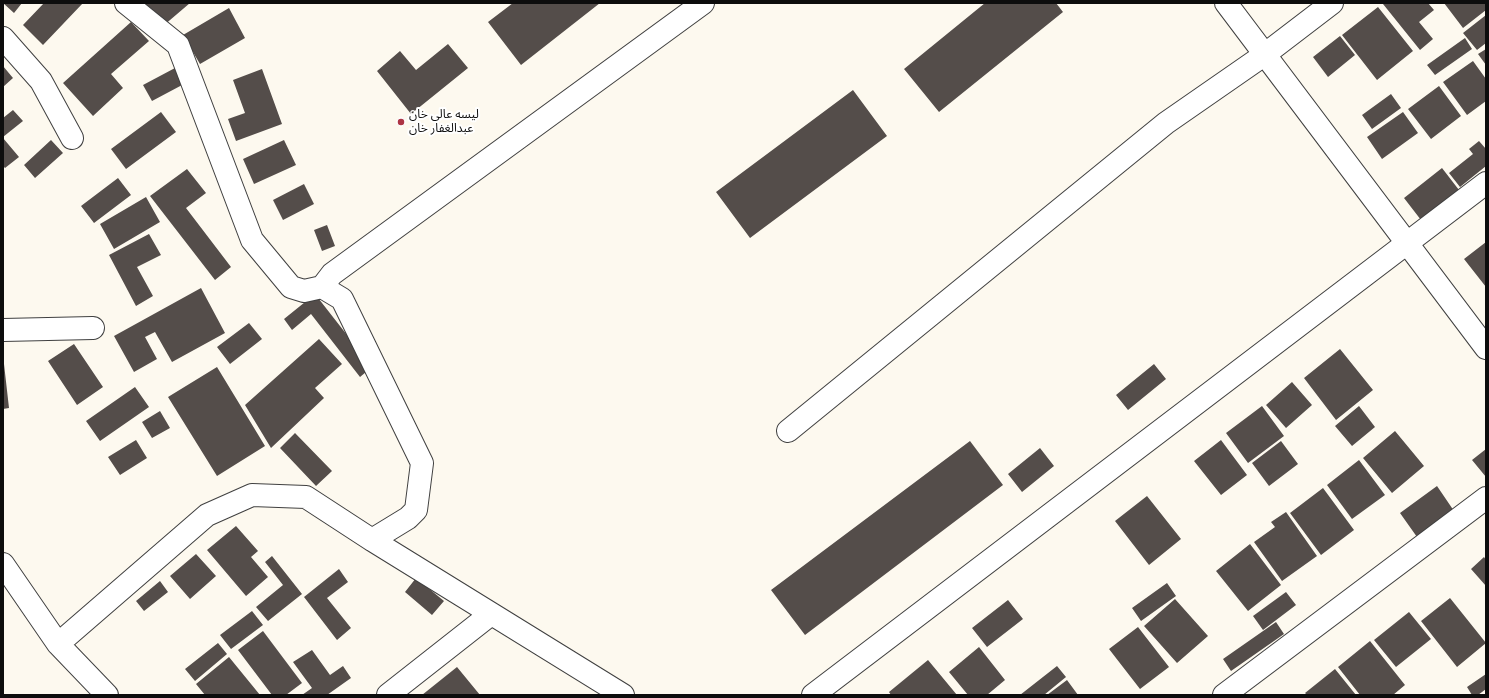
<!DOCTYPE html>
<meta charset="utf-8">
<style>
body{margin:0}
#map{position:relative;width:1489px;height:698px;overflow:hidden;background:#fdf9ef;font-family:"Times New Roman",serif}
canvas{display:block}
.frame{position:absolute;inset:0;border:4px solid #0d0d0d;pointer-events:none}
</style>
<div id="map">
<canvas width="1489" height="698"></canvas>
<div class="frame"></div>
</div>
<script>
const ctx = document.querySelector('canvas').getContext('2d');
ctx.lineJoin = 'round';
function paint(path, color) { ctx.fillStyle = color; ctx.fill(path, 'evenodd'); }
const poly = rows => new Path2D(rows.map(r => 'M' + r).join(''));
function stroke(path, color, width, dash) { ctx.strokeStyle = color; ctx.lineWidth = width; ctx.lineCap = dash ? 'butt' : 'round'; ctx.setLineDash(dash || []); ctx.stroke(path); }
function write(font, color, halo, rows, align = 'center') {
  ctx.font = font + ' "Times New Roman","Noto Sans Arabic",serif'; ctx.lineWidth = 4; ctx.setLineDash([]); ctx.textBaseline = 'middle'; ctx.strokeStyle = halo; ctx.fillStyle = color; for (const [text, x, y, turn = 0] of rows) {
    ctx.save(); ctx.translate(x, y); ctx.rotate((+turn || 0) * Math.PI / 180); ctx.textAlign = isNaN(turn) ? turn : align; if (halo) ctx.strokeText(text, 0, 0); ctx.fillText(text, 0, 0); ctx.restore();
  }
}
const building = poly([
 [3,3,22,3,14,13],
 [44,3,83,3,43,45,23,25],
 [144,3,190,3,163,26],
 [513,3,600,3,521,65,488,22],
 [985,3,1056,3,1063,12,939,112,904,69],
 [1384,3,1428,3,1434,10,1419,22,1433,39,1420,50,1383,4],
 [1444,3,1486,3,1486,10,1463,28],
 [1378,7,1413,51,1377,80,1342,35],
 [229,8,245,38,200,64,183,35],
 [1486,15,1486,43,1477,50,1463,33],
 [131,22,149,41,111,74,123,88,93,116,63,83],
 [1340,36,1355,55,1328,77,1313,57],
 [1465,38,1472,49,1435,75,1427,65],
 [448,44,468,68,411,114,377,71,400,51,416,70],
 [1486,49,1486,65,1478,54],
 [1473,61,1486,79,1486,101,1467,115,1443,82],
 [3,66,13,78,3,87],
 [175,68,184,84,152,101,143,85],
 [262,69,282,124,236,141,228,119,245,113,233,80],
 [1439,86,1461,116,1431,139,1408,109],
 [853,90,887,136,750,238,716,192],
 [1391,94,1401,108,1372,129,1362,115],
 [13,110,23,121,3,137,3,118],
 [161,112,176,132,126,169,111,149],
 [1403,112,1418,133,1382,159,1367,137],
 [3,138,19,157,5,168,3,166],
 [51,140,63,153,35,178,24,165],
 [284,140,296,165,254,184,243,159],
 [1479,141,1486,149,1486,166,1460,187,1449,173,1473,154,1469,149],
 [1442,168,1459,190,1421,220,1404,198],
 [187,169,206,193,186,208,231,267,215,280,150,196],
 [118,178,131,195,94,223,81,206],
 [304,184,314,204,283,220,273,200],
 [146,197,160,222,114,249,100,224],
 [327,225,335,246,322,251,314,230],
 [149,234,161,255,137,267,153,296,136,306,109,255],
 [1486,242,1486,287,1464,259],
 [201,288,225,333,172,362,155,332,145,337,157,359,134,372,114,336],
 [315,294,372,367,360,377,311,314,292,330,284,319],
 [249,323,262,339,230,364,217,347],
 [319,339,342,364,315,388,324,398,271,448,245,405],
 [74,344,103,387,77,405,48,361],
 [1340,349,1373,390,1336,420,1304,378],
 [3,364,4,364,9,408,3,409],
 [1154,364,1166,379,1128,410,1116,395],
 [217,367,265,446,217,476,168,397],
 [1292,382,1312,405,1286,428,1266,405],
 [135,387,149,407,100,441,86,421],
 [1262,406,1284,436,1248,463,1226,433],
 [1359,406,1375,427,1352,446,1335,426],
 [160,411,170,428,152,438,142,422],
 [1395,431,1424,466,1392,493,1363,458],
 [295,433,332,471,316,486,280,448],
 [136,440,147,458,120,475,108,457],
 [1221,440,1247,475,1221,495,1194,461],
 [970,441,1003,485,805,635,771,590],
 [1281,441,1298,464,1269,486,1252,463],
 [1040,448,1054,466,1022,492,1008,474],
 [1486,449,1486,477,1472,460],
 [1359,460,1385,495,1352,519,1327,485],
 [1437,486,1454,511,1417,537,1400,513],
 [1323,488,1354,530,1321,555,1290,513],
 [1147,496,1181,539,1149,565,1115,521],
 [1286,512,1317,556,1282,581,1254,542,1275,527,1271,522],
 [236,526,258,551,251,557,268,577,246,596,207,550],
 [1250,544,1281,585,1248,611,1216,571],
 [196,554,216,576,190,599,170,576],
 [272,556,302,594,268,621,256,607,283,585,265,562],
 [1484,557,1486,560,1486,586,1471,569],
 [339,569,348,582,327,598,351,628,337,640,304,597],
 [416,578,444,601,432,615,405,592],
 [160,581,168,592,144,611,136,601],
 [1167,583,1176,596,1141,621,1132,608],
 [1286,592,1296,605,1263,630,1253,616],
 [1450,598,1486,643,1457,667,1421,621],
 [1175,599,1208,636,1177,663,1144,626],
 [1008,600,1023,619,987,647,972,628],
 [252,611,263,625,231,649,220,635],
 [1409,612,1431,639,1396,667,1374,640],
 [1276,622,1284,634,1231,671,1223,659],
 [1138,627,1169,667,1140,689,1109,649],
 [263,631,302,683,286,695,272,695,238,650],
 [1370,641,1405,685,1393,695,1360,695,1338,667],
 [218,643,227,654,195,681,185,669],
 [979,647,1005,680,987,695,968,695,949,672],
 [312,650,330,675,343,666,351,678,327,695,302,695,312,688,293,662],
 [229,657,260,695,205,695,196,684],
 [928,660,957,695,891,695,889,692],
 [1057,666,1066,677,1044,695,1020,695],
 [457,667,480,695,422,695],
 [1335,669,1356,695,1307,695,1305,693],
 [1486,674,1486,689,1478,695,1472,695,1467,687],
 [1067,680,1078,695,1047,695]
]);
const street = poly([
 [126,3,178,45,252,240,291,287,304,291,322,287],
 [1226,3,1486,348],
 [3,38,41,81,72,138],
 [3,330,93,328],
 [788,431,1166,123,1264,55,1332,3],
 [372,540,408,518,416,510,422,463,342,299,322,287,332,274,703,3],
 [3,564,58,644,107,695],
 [58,644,207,515,252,495,306,497,372,540,623,695],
 [388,695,491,614],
 [813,695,1486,183],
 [1224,695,1486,498]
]);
const markers = [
 [401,122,4,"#ad3444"]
];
const poiNames = [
 ["لیسه عالی خان",409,115],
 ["عبدالغفار خان",409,129]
];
paint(building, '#544d4a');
stroke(street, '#404040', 24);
stroke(street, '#fff', 22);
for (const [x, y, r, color] of markers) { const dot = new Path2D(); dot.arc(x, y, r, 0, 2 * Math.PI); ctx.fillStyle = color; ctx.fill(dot); stroke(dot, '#fff', 1.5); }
write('12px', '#0d0d0d', '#fff', poiNames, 'left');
</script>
